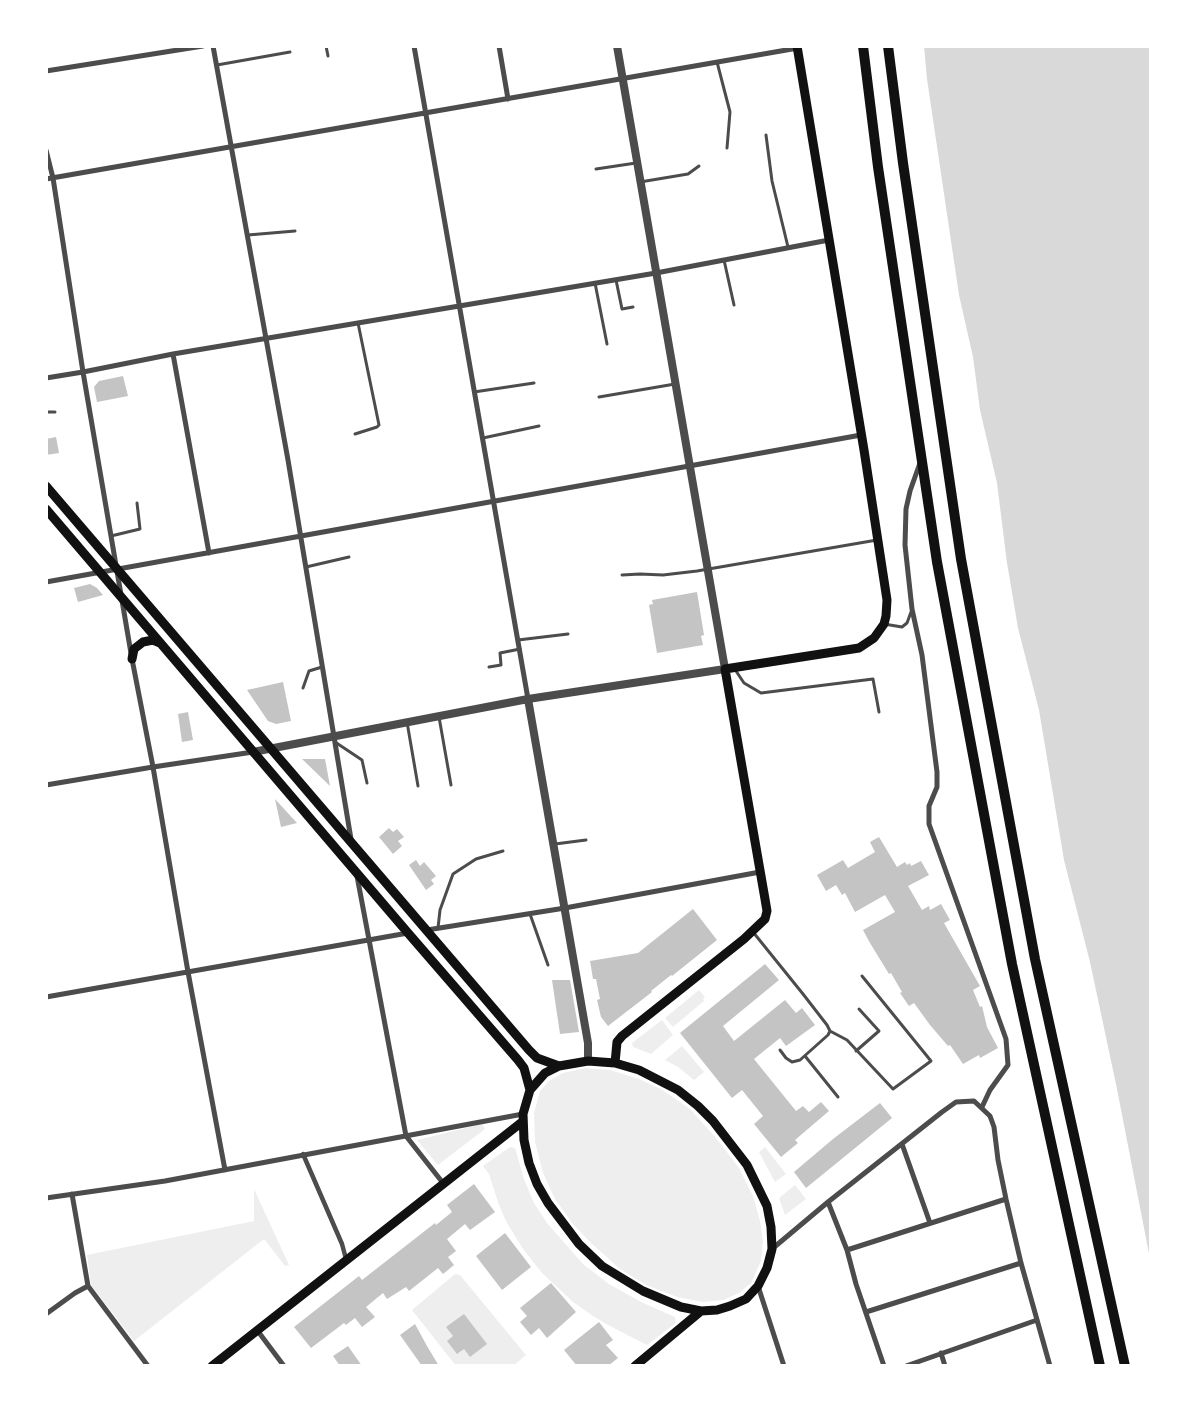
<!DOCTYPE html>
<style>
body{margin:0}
#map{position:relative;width:1197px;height:1412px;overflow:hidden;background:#fff;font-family:Literata,serif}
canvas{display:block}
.frame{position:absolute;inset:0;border:48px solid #fff;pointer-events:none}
</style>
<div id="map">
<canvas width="1197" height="1412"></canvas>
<div class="frame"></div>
</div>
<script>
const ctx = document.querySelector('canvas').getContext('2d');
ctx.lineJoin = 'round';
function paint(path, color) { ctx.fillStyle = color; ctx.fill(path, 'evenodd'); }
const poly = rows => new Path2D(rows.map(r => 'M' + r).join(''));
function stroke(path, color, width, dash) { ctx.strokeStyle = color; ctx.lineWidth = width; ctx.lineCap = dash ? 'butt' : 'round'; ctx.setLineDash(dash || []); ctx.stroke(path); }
const green = poly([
 [699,990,705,997,703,999,704,1001,673,1027,665,1018],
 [662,1020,673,1035,651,1054,633,1047,632,1043],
 [682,1046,704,1072,694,1080,678,1067,665,1060],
 [585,1068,610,1070,639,1079,661,1089,690,1109,716,1138,739,1168,753,1196,760,1221,763,1241,761,1261,751,1283,739,1293,723,1300,703,1302,677,1297,646,1285,620,1269,590,1242,573,1224,555,1199,543,1173,535,1142,534,1113,540,1091,549,1081,563,1073],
 [482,1124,485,1129,438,1165,417,1140],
 [510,1147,515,1148,524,1179,534,1203,547,1223,583,1264,609,1284,641,1302,675,1317,676,1323,647,1345,608,1325,593,1316,573,1302,542,1273,523,1249,507,1223,499,1205,489,1174,483,1166],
 [765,1147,786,1174,775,1182,759,1152],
 [795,1185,806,1199,785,1215,779,1198],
 [254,1189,289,1265,285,1266,264,1239,134,1341,91,1285,87,1255,254,1221],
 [455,1274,460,1275,526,1355,513,1366,456,1366,412,1310]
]);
const water = poly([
 [924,46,1151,46,1151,1264,1117,1089,1090,962,1064,860,1039,710,1018,628,1007,563,997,483,980,410,973,357,959,295,927,79]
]);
const building = poly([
 [123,376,128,396,97,402,94,387,99,381],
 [56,437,59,453,46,455,46,439],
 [90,584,97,588,103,595,78,602,74,588],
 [697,592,704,635,701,636,703,645,657,653,649,605,653,604,652,600],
 [283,682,291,721,276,724,268,721,247,690],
 [188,712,193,740,182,742,178,714],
 [302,759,325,759,330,786],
 [275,799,297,823,281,827],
 [389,828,393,832,397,829,404,837,398,841,402,846,393,854,379,837],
 [879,837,897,867,905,862,907,865,910,863,911,866,921,861,929,875,908,886,922,910,929,906,930,910,941,904,950,920,944,923,980,986,973,990,980,1007,982,1006,987,1027,998,1048,980,1058,979,1055,963,1064,950,1045,948,1046,930,1025,914,1003,909,1006,900,993,902,992,891,973,889,974,870,943,863,930,895,912,885,895,855,912,845,893,842,895,836,885,826,891,817,875,843,860,848,868,875,852,870,842],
 [416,860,420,866,424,862,436,876,431,880,434,884,426,890,409,865],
 [693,909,717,940,672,976,671,975,651,991,652,992,608,1026,601,1017,597,1000,600,999,596,979,593,979,590,961,638,953],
 [765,964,779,980,723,1026,734,1041,785,1000,796,1013,802,1008,815,1025,786,1046,780,1038,754,1059,796,1111,803,1106,809,1112,821,1102,829,1111,795,1140,798,1143,781,1157,754,1124,763,1116,742,1090,732,1098,680,1033],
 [552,980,570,980,579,1032,560,1034],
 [880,1103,892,1118,806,1188,794,1172,833,1139],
 [474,1184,495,1212,470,1230,465,1224,447,1239,456,1251,448,1257,454,1265,443,1274,438,1268,409,1291,406,1287,387,1299,383,1293,366,1307,375,1317,362,1327,355,1318,346,1325,344,1323,311,1348,294,1327,359,1276,362,1280,435,1223,436,1225,452,1212,447,1205],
 [505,1233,531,1267,502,1290,476,1256],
 [551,1283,576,1312,547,1338,539,1328,531,1335,520,1322,527,1316,520,1308],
 [464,1314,487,1344,470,1357,464,1349,457,1354,447,1341,453,1336,446,1327],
 [599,1322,613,1340,606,1345,618,1358,608,1366,577,1366,564,1350],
 [415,1324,427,1346,439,1366,422,1366,400,1335],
 [348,1346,362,1366,340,1366,333,1356]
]);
const service = poly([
 [326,46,328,56],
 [717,62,730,112,727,148],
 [217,65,290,52],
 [766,135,772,181,788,247],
 [596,169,636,163],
 [640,182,688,174,699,166],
 [248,235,295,231],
 [724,260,734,305],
 [616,280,622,309,633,307],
 [595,283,607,344],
 [474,392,534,383],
 [599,397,675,384],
 [46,412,55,412],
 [355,434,377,427,379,425,358,323],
 [483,438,539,426],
 [111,536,140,529,137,503],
 [306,567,349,557],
 [622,575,640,574,663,575,697,571,877,540],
 [884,624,902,627,907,623,911,612],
 [518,640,568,634],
 [489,667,501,665,500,653,520,649],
 [734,668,744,683,761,693,873,679,879,712],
 [303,688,309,671,322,667],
 [439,717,451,785],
 [407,722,418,786],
 [335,742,362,760,367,783],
 [555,844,586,840],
 [530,914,548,965],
 [438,928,440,910,453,874,476,859,503,851],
 [753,932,803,994,827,1025,830,1031,828,1035,800,1060,792,1062,786,1058,780,1050],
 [830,1031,847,1040,893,1089,931,1061,862,976],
 [856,1051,879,1031,859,1009],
 [805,1056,838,1097]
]);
const pedestrian = poly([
 [303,1154,342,1244,346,1259]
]);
const minor = poly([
 [213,46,288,460,351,839],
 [414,46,528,699],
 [499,46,508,99],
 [46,71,203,46],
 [46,150,53,178,83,372,132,659,153,767,188,972,225,1170],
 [46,179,798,48],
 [173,354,209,553],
 [46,378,83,372,173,354,656,273,829,240],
 [920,463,910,491,906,509,905,545,912,609,922,655,937,772,937,787,929,806,929,824,1006,1039,1008,1065,990,1090,982,1107],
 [46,582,861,435],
 [46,785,153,767,253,752],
 [357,876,406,1136,443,1183],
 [427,930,565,908,760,872],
 [46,997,408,933],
 [902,1144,930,1223],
 [72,1194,88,1286,148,1366],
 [46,1198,165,1181,523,1114],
 [828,1202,847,1250,856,1284,884,1366],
 [772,1249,828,1202,942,1112,956,1102,974,1101,990,1116,994,1127,998,1160,1006,1199,1021,1263,1050,1366],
 [847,1250,1006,1199],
 [758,1286,784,1366],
 [866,1312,1021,1263],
 [46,1314,75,1293,88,1286],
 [257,1330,284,1366],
 [941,1353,945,1366],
 [906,1366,1037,1320]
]);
const tertiary = poly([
 [528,699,588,1043,588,1061],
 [253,752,528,699,725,669,617,46]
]);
const secondary = poly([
 [46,486,529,1050,537,1058,559,1066],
 [46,509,408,933,518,1060,524,1068,530,1090],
 [132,659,134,649,143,642,153,640,160,643],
 [588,1061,615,1063,639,1070,678,1090,698,1106,713,1121,747,1165,767,1206,771,1227,772,1249,767,1268,758,1286,746,1299,730,1306,717,1310,701,1311,681,1307,643,1291,602,1266,579,1244,548,1203,537,1184,529,1163,524,1140,523,1114,530,1090,545,1073,559,1066,588,1061],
 [615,1063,617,1042,622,1036,744,939,765,919,767,911,765,899,725,669,859,648,874,638,884,624,886,616,887,600,864,450,797,46],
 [212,1366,522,1122],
 [635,1366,701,1311]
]);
const trunk = poly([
 [863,46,878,167,937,562,1012,964,1100,1366],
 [888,46,903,163,961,559,1035,959,1125,1366]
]);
paint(green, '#eee');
paint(water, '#d9d9d9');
paint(building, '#c4c4c4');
stroke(service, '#4c4c4c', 3);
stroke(pedestrian, '#4c4c4c', 4.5);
stroke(minor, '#4c4c4c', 5);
stroke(tertiary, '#4c4c4c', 8);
stroke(secondary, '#111', 9);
stroke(trunk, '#111', 10);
</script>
